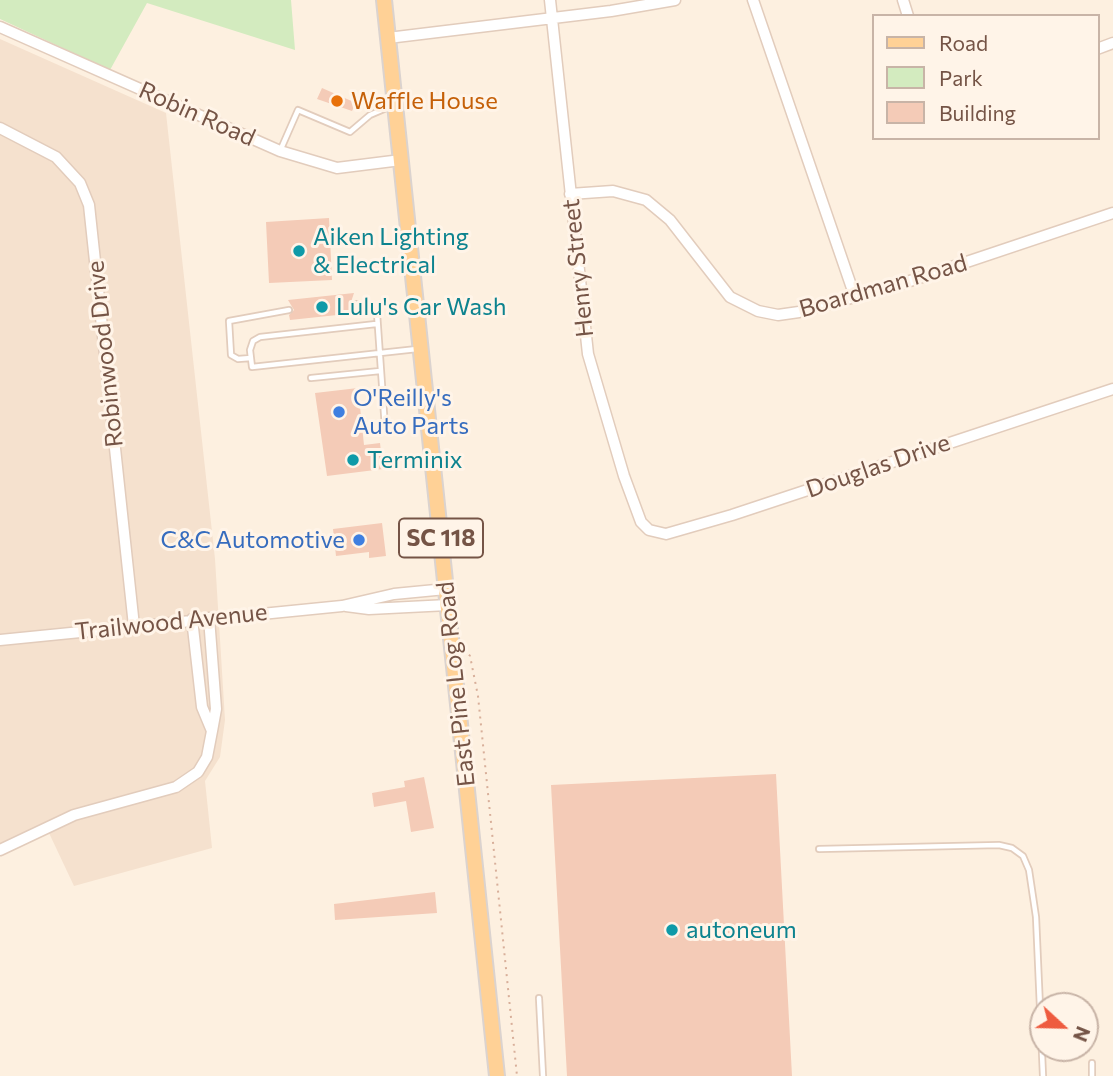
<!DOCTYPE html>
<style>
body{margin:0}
#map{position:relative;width:1113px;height:1076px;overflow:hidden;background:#fdf0e0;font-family:Commissioner,sans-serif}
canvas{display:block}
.legend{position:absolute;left:872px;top:14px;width:228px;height:126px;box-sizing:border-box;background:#fff4e8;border:2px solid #c8b4a7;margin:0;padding:9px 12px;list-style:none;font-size:21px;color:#755446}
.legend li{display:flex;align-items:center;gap:14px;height:35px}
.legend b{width:35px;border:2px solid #c8b4a7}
.north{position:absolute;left:1029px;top:992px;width:70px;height:70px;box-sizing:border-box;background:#fff4e8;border:2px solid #c8b4a7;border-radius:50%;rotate:112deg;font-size:19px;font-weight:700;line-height:28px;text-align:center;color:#755446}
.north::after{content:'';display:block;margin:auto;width:24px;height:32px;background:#ee5b3f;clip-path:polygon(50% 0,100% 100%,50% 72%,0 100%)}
</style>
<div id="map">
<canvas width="1113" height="1076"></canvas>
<ul class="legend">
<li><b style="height:9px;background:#ffd196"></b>Road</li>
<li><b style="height:19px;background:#d3ebbf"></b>Park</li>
<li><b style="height:19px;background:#f4cbb7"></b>Building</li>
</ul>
<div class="north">N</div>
</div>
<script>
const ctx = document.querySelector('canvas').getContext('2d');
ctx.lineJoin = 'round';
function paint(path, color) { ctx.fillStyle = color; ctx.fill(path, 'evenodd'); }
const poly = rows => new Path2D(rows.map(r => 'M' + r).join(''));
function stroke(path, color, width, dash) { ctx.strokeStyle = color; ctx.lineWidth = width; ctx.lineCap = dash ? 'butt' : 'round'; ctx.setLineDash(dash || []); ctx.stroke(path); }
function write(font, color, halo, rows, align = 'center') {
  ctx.font = font + ' Commissioner,sans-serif'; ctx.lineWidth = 6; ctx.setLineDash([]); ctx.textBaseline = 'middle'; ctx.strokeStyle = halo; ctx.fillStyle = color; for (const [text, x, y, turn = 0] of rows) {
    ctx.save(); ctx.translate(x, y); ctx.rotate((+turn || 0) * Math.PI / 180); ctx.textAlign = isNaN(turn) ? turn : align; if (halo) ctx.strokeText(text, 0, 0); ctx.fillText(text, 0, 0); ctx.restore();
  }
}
const residential = poly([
 [0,39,166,113,215,559,225,720,220,757,205,781,212,848,74,886,49,833,0,856]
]);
const green = poly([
 [0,0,291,0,295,50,147,3,110,70,0,19]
]);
const building = poly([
 [322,88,356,103,352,111,317,99],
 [329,218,332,280,269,283,266,222],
 [354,293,350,305,356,313,290,320,289,315,294,310,288,300],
 [358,388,364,445,380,443,383,469,327,476,315,393],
 [382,523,386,556,369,558,369,552,336,556,333,529],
 [776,774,792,1076,567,1076,551,785],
 [424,777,434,828,411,832,406,801,374,807,372,793,405,787,404,781],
 [435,892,437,913,335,920,334,904]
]);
const path = poly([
 [465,649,470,656,478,696,517,1076]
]);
const service = poly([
 [280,151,298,110,350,132,370,115,391,106],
 [355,304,366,304,377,313,385,428],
 [376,324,260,337,253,341,250,350,252,367,417,349],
 [251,358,238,359,231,355,229,321,289,310],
 [311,378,380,371],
 [819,849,999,845,1012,848,1023,856,1029,870,1036,917,1043,1076],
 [539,998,543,1076],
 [1092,1063,1092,1076]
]);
const minor = poly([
 [550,0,588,354,624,476,641,522,649,530,666,534,732,515,1113,389],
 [753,0,855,297],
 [903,0,908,16],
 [0,27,280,151,337,168,401,160],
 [388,38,611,11,675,0],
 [1097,49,1113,43],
 [0,128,56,157,80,183,89,205,134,626],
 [570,194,613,191,646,200,670,220,730,297,758,311,778,315,799,312,892,287,1113,213],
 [346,606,369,609,448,605],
 [209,618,216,709,212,731],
 [0,640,342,606,394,594,446,589],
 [0,850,74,815,176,787,198,772,207,757,212,731,202,707,192,619]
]);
const primary = poly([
 [384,0,497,1076]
]);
const markers = [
 [337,101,7,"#e8710a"],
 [299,251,7,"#0f9aa8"],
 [322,307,7,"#0f9aa8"],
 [339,412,7,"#3f7fe0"],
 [353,460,7,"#0f9aa8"],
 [359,540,7,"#3f7fe0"],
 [672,930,7,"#0f9aa8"]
];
const shields = [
 [441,538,84]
];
const shieldNames = [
 ["SC 118",441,538]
];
const foodNames = [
 ["Waffle House",351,101]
];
const streetNames = [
 ["Robin Road",197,114,24],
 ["Henry Street",578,268,-96],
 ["Boardman Road",883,286,-16],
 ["Robinwood Drive",105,354,-96],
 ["Douglas Drive",878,466,-19],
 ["Trailwood Avenue",171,622,-6],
 ["East Pine Log Road",456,684,-96]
];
const cultureNames = [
 ["Aiken Lighting",313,237],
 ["& Electrical",313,265],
 ["Lulu's Car Wash",336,307],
 ["Terminix",367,460],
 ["autoneum",686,930]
];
const shopNames = [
 ["O'Reilly's",353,398],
 ["Auto Parts",353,426],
 ["C&C Automotive",345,540,"right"]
];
paint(residential, '#f5e1ce');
paint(green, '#d3ebbf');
paint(building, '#f4cbb7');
stroke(service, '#e2ccbc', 8);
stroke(minor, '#e2ccbc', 13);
stroke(primary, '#dbd3cf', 18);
stroke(path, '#d8af9a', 2, [2, 5]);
stroke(service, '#fff', 4.5);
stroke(minor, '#fff', 10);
stroke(primary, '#ffd196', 14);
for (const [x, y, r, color] of markers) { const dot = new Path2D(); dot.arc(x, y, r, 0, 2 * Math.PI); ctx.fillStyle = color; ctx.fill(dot); stroke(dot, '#fff4e8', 2.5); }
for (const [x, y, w] of shields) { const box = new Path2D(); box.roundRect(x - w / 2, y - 19.5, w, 39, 5); ctx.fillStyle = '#fff4e8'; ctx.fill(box); stroke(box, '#755446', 2); }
write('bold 23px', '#755446', null, shieldNames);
write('24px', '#c56008', '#fff4e8', foodNames, 'left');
write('24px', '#755446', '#fff4e8', streetNames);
write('24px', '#0d838f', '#fff4e8', cultureNames, 'left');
write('24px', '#366cbe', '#fff4e8', shopNames, 'left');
</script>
